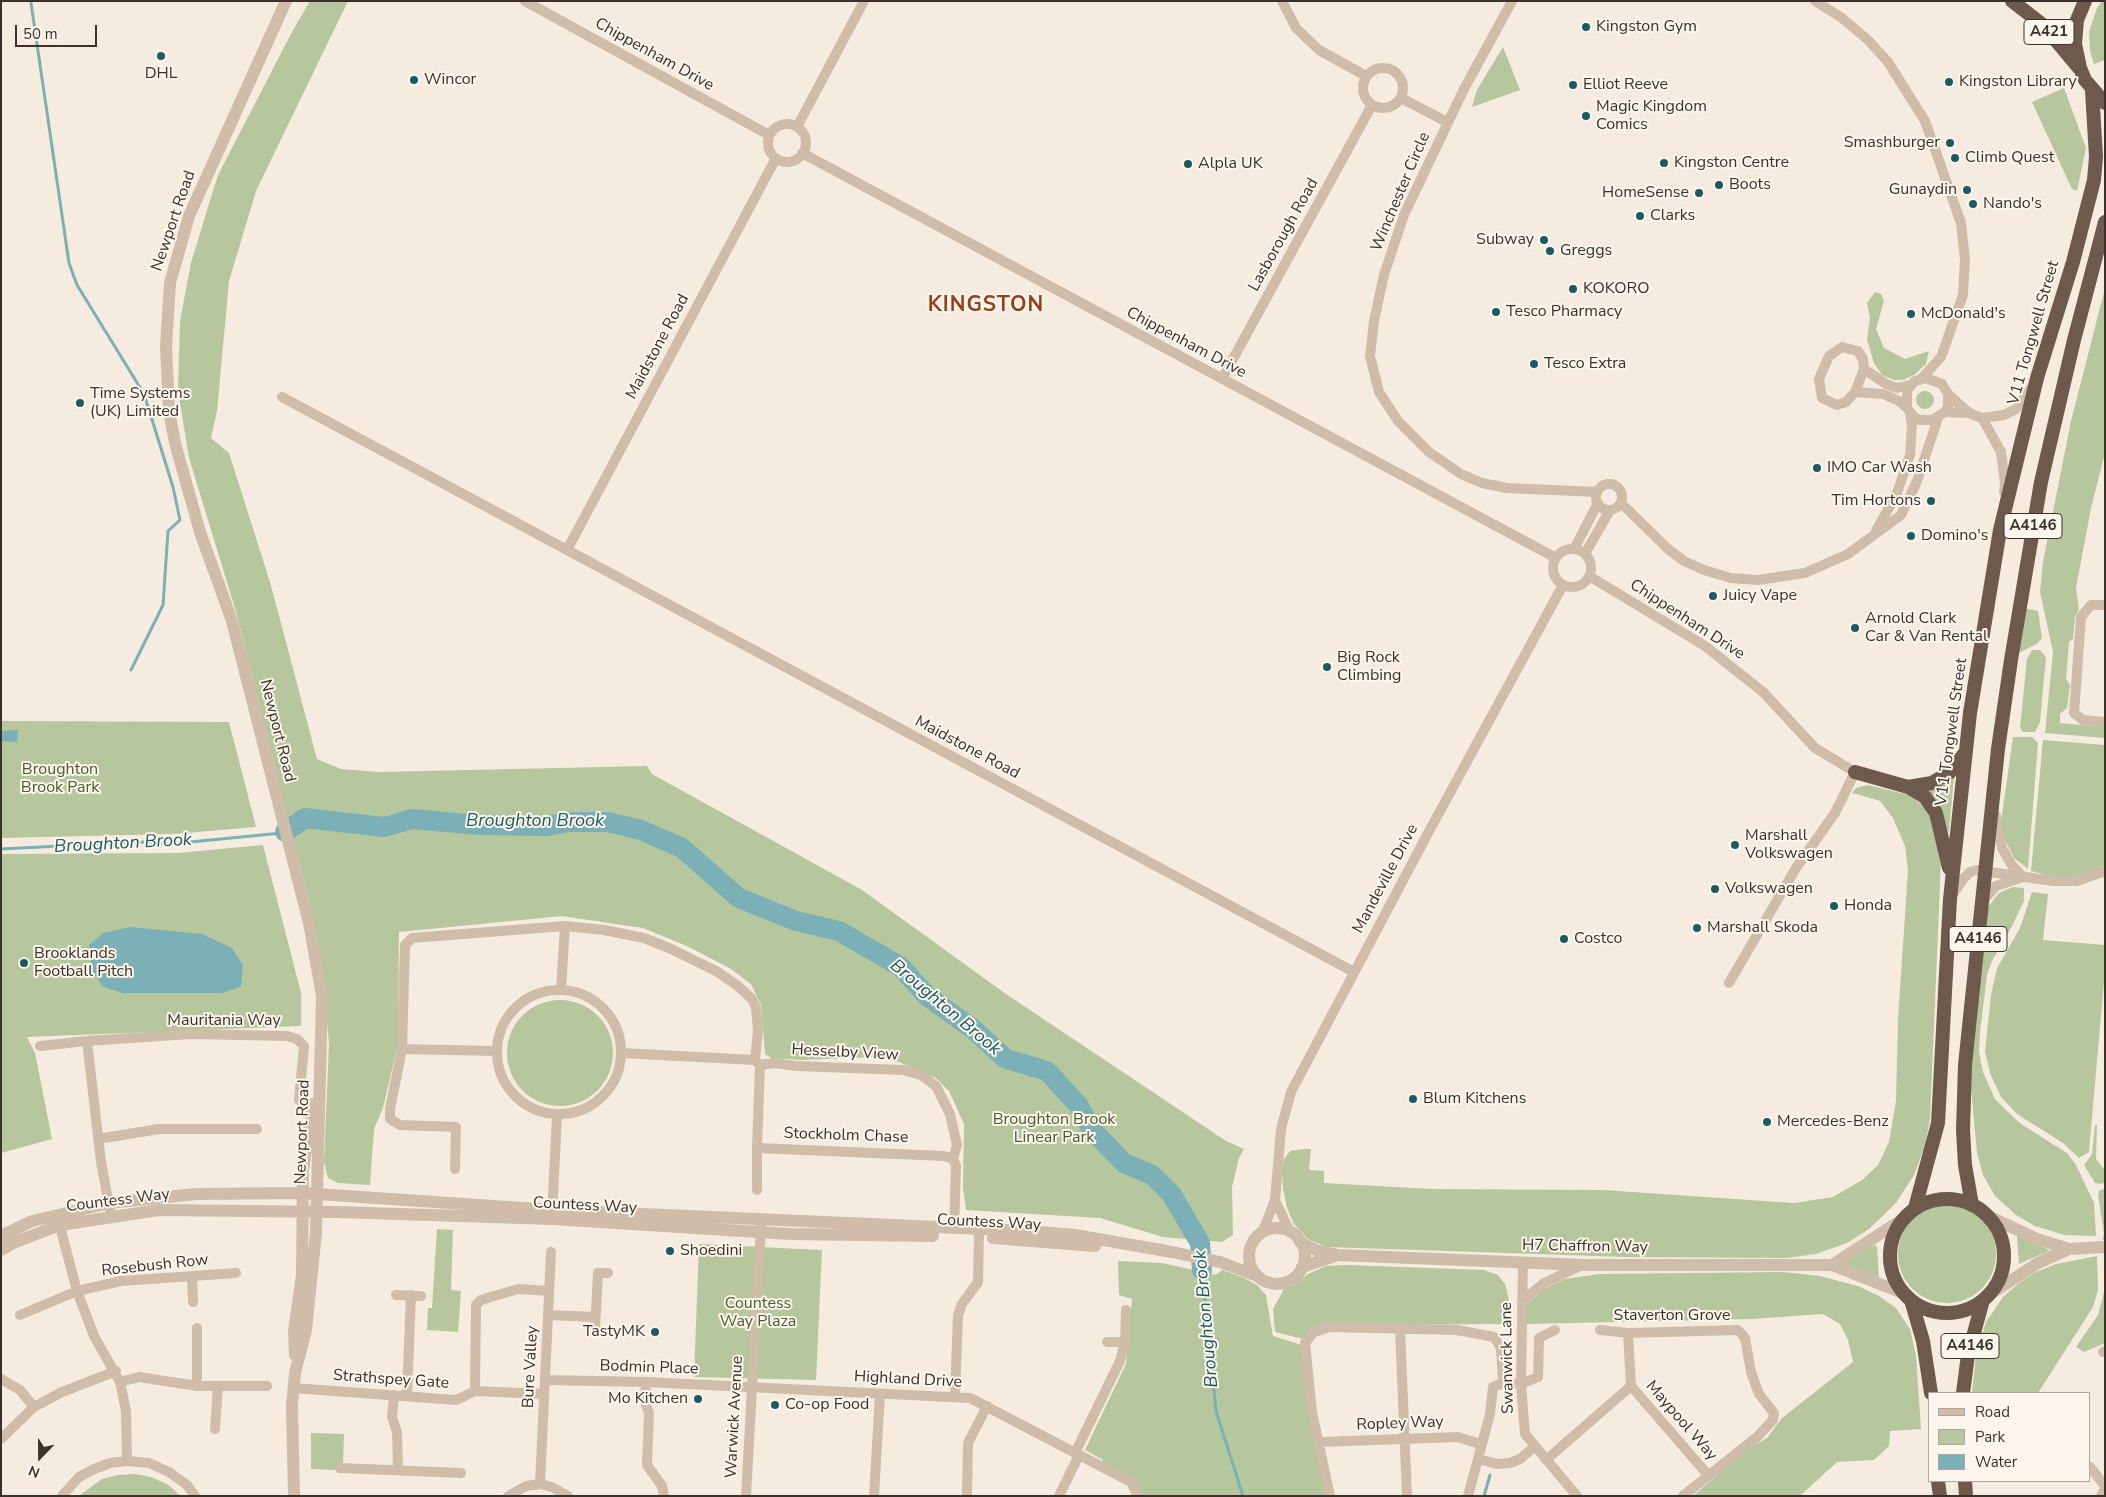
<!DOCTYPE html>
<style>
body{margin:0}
#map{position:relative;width:2106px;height:1497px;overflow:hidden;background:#f5ecdf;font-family:"Nunito Sans",sans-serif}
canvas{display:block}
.frame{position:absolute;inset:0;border:2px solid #3c302a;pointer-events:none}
.legend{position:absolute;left:1928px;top:1392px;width:162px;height:90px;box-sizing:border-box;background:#fcf6ec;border:1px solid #afa79e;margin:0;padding:6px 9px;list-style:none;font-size:15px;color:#3c302a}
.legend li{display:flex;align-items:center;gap:10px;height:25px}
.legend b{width:25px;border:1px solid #afa79e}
.north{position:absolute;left:15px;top:1432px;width:50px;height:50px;-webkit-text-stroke:4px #fcf6ec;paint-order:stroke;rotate:202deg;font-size:14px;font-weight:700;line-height:20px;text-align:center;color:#3c302a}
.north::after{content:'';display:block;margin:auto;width:18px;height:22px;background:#3c302a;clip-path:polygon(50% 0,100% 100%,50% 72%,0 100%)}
.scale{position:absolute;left:15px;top:25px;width:82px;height:22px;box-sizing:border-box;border:2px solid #3c302a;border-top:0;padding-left:6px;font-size:15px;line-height:18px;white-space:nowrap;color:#3c302a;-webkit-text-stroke:4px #fcf6ec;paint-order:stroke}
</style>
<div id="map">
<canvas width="2106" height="1497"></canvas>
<div class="frame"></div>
<ul class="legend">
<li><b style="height:6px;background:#cfbda9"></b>Road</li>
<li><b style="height:14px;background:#b6c79d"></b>Park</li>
<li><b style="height:14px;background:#7bb0b6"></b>Water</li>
</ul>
<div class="north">N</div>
<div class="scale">50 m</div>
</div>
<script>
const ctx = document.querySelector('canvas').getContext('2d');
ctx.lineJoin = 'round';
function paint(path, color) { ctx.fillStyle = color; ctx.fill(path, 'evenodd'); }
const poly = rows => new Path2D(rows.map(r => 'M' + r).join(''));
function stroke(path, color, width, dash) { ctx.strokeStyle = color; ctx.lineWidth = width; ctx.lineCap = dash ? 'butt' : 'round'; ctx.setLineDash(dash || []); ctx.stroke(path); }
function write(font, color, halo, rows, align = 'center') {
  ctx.font = font + ' "Nunito Sans",sans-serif'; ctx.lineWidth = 4; ctx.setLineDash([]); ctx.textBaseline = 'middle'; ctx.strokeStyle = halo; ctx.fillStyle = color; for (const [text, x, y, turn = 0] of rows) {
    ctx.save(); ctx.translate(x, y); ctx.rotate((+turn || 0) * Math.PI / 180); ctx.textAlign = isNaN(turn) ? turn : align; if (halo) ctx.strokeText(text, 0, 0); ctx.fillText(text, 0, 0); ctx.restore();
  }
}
const green = poly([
 [310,1,348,1,256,191,229,281,217,411,211,438,229,453,270,582,317,759,341,769,378,772,647,766,652,774,862,890,1006,994,1226,1141,1244,1149,1239,1158,1232,1187,1233,1235,1222,1242,1163,1237,1100,1218,966,1210,963,1188,964,1124,949,1091,936,1078,899,1062,874,1057,803,1060,771,1058,765,1054,761,1005,751,984,731,969,689,947,643,928,562,916,399,932,398,1044,383,1108,374,1129,370,1185,338,1183,328,1178,324,1162,329,1044,323,976,309,898,282,798,237,615,189,458,178,390,180,321,191,263,211,197,218,175,292,32],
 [2102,1,2105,1,2105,60,2094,64,2090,51,2089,32,2097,8],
 [1503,47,1520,90,1472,107,1477,90],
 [2064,88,2086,148,2077,191,2072,189,2032,102],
 [2105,288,2105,453,2091,508,2076,588,2079,609,2075,617,2073,639,2069,642,2066,679,2070,685,2067,708,2060,714,2060,723,2105,727,2105,738,2045,733,2053,652,2040,592,2043,562,2071,421],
 [1875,292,1881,294,1884,301,1876,329,1884,348,1905,359,1929,351,1926,364,1914,375,1903,380,1894,380,1882,375,1874,363,1867,340,1870,318,1867,303],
 '1916 400a9 9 0 1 1 18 0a9 9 0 1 1-18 0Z',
 [2024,608,2038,611,2042,638,2038,643,2017,654],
 [2032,650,2040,650,2046,657,2040,722,2035,732,2023,732,2020,728,2027,659],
 [1,721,229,722,256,827,173,834,1,838],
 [2013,737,2032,737,2038,743,2028,869,2014,858,2006,842,2001,822],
 [2043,740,2105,745,2105,865,2095,871,2077,876,2050,876,2031,871],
 [1954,777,1949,831,1948,832,1939,807,1926,790],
 [1868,785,1909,795,1927,808,1933,820,1941,861,1930,1119,1925,1146,1914,1175,1896,1203,1869,1229,1847,1243,1816,1254,1786,1258,1625,1257,1327,1247,1308,1239,1294,1224,1287,1208,1283,1189,1282,1171,1284,1159,1290,1151,1303,1149,1311,1149,1309,1170,1324,1171,1324,1183,1431,1189,1603,1190,1794,1203,1833,1197,1862,1180,1878,1165,1889,1142,1896,1101,1898,1019,1908,870,1905,846,1893,818,1880,801,1852,793,1856,788],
 [263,845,301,993,301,1026,27,1037,35,1053,52,1139,1,1153,1,854,178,853],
 [2013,887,2024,888,2024,901,2011,928,1992,961,1987,975,1980,1032,1979,1052,1983,1072,1995,1099,2008,1112,2021,1124,2067,1153,2076,1165,2094,1203,2096,1236,2064,1235,2035,1226,2016,1215,1995,1196,1983,1175,1977,1153,1970,1077,1987,908,1999,893],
 [2032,892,2048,894,2043,940,2105,945,2105,970,2089,1152,2079,1158,2063,1143,2017,1114,2001,1097,1990,1073,1985,1051,1991,995,1997,968,2020,928],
 '507 1053a53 53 0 1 1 106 0a53 53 0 1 1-106 0Z',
 [2095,1125,2097,1125,2096,1159,2105,1170,2105,1183,2099,1184,2095,1183,2084,1165,2092,1154],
 [2105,1188,2105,1239,2102,1240,2104,1234,2098,1195,2099,1191],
 '1898 1254a49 49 0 1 1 98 0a49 49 0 1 1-98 0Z',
 [437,1229,453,1230,451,1290,461,1291,458,1332,427,1330,428,1308,432,1308],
 [2017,1236,2049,1250,2049,1251,2019,1264],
 [699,1244,822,1250,816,1380,694,1377],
 [1875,1245,1877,1247,1879,1277,1838,1263],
 [2097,1256,2098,1290,2093,1307,2038,1393,1972,1393,1976,1355,1986,1322,2003,1297,2019,1283,2036,1272,2056,1264],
 [1118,1261,1162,1263,1216,1275,1222,1270,1244,1278,1257,1285,1266,1295,1273,1336,1305,1346,1326,1496,1140,1496,1135,1488,1100,1465,1103,1460,1085,1450,1126,1364,1132,1299,1119,1295],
 [1346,1265,1484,1270,1498,1275,1505,1284,1509,1300,1509,1324,1326,1325,1312,1327,1303,1339,1275,1332,1273,1309,1284,1289,1295,1285,1308,1274,1326,1266],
 [1783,1272,1820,1276,1858,1286,1879,1296,1896,1308,1910,1329,1916,1356,1921,1429,1890,1431,1889,1446,1874,1460,1837,1462,1800,1496,1693,1496,1748,1449,1767,1438,1782,1418,1853,1362,1848,1340,1840,1324,1823,1314,1751,1319,1526,1324,1527,1304,1544,1289,1565,1279,1599,1274],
 [2105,1288,2105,1343,2084,1352,2076,1347,2098,1315],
 [311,1433,344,1434,343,1465,337,1470,311,1469],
 [135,1474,151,1477,167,1484,181,1496,79,1496,102,1479,118,1475]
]);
const water = poly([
 [18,730,17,742,1,741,1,731],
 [130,927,202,934,232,948,243,965,241,987,222,993,123,993,103,987,92,969,89,945,103,933]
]);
const stream = poly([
 [31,3,69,263,77,285,144,394,173,487,180,520,168,531,163,605,131,670],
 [1,849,140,842,170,844,282,833],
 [1202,1270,1216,1411,1243,1496],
 [1484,1496,1490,1475]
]);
const river = poly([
 [285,832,305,818,384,827,412,819,479,825,547,826,568,822,608,822,641,830,682,848,739,898,796,921,839,931,901,967,927,996,973,1029,1006,1059,1047,1071,1079,1106,1092,1130,1124,1163,1152,1175,1172,1195,1200,1243,1202,1270]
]);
const minor = poly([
 [525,1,769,135],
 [1282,1,1296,28,1319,50,1366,76],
 [1512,1,1463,91,1404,215,1384,275,1374,321,1370,356,1379,392,1398,421,1429,452,1461,474,1482,483,1507,488,1597,492],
 [1815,1,1842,18,1868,40,1888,62,1925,121,1961,223,1965,259,1963,295,1941,357,1921,379],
 '1363 88a20 20 0 1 1 40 0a20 20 0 1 1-40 0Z',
 [1401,98,1447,122],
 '768 143a19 19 0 1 1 38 0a19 19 0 1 1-38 0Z',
 [797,127,864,1],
 [802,153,1556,558],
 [1842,347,1858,351,1863,359,1864,369,1855,392,1846,402,1837,405,1822,398,1819,379,1829,356,1842,347],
 [1864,369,1886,384,1897,388,1910,385],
 [1222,379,1372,105],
 [1855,392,1883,394,1899,401,1907,408],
 [1948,394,1948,407,1945,412,1932,420,1920,420,1914,417,1907,408,1907,390,1915,381,1926,378,1942,384,1948,394,1969,413],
 [282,397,1354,972],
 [1945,412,1969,413,1982,418,2004,415,2016,409,2032,387],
 [1982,418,2001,452,2005,483,2004,492],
 '1596 497a13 13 0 1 1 26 0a13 13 0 1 1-26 0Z',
 [1621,503,1668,549,1684,561,1704,570,1731,578,1758,580,1805,573,1848,554,1901,515,1917,481,1938,418],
 [1876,531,1897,493,1910,455,1912,425,1910,413],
 [1574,549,1598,503],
 '1553 568a19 19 0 1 1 38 0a19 19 0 1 1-38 0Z',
 [567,550,776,158],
 [1585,554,1610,510],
 [1589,576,1705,646,1763,692,1815,748,1855,772,1835,813,1796,868,1729,983],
 [2105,605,2091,605,2081,617,2074,713,2083,720,2105,722],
 [1996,816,2002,848,2011,864,2023,877],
 [1951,897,1964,878,1970,872,1977,870,2053,881,2077,881,2105,871],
 [1983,901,1996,886,2020,878],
 '497 1052a62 62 0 1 1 124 0a62 62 0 1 1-124 0Z',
 [561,990,565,926],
 [40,1046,87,1041],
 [402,1049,496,1051],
 [622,1053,755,1060],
 [755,1060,760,1065,757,1148,944,1156,953,1159,956,1166,954,1229],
 [760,1065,774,1063,796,1066,903,1070,921,1075,936,1086,950,1114,957,1145,953,1159],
 [98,1139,159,1129,257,1129],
 [757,1148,757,1190],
 [455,1169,456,1127,400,1125,390,1119,390,1109,402,1049,405,945,412,938,565,926,604,930,644,938,669,948,716,971,738,986,752,999,756,1008,758,1030,755,1060],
 [1275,1200,1290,1232],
 [110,1210,101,1162,87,1041,191,1034,287,1036,297,1039,304,1046,299,1100],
 [552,1216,557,1115],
 [58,1219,77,1291,94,1336,120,1382,126,1411,127,1461],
 [1262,1233,1275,1200,1281,1129,1291,1092,1427,835,1563,585],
 [1523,1262,1521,1384,1525,1434,1577,1496],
 [192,1276,193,1302],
 [396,1295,421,1296],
 [1522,1301,1544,1283,1580,1266],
 [20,1315,77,1291,121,1281,236,1273],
 [549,1315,595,1317],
 [197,1328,197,1386],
 [595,1329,598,1273,608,1273],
 [1400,1329,1407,1496],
 [1600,1330,1628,1333,1738,1330,1745,1338,1751,1372,1759,1394,1774,1413,1773,1420,1757,1437,1683,1496],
 [1107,1342,1125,1342],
 [2103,1352,2105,1351],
 [1,1379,20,1390,34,1407],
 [545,1380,646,1382,970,1398,1131,1482,1138,1496],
 [120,1382,139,1377,197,1386,267,1386],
 [646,1382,645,1402,649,1413,647,1465,662,1486,664,1496],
 [1503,1383,1521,1384,1538,1377,1539,1338,1555,1330],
 [1631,1386,1708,1475],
 [293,1388,456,1400,475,1391,544,1394],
 [475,1391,476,1305,481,1300,518,1289,549,1291],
 [394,1395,392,1417,397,1432,398,1470],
 [407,1395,411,1295],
 [955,1396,958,1315,962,1304,978,1282,979,1229],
 [215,1429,218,1386],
 [1,1439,34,1407,62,1392,116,1371],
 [1320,1442,1458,1437,1480,1444],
 [1075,1453,1120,1361,1125,1342,1126,1310],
 [1478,1459,1497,1464,1510,1463,1520,1459,1534,1447],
 [1546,1460,1631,1386,1628,1333],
 [2090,1467,2105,1486],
 [340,1468,461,1473],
 [540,1484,551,1252],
 [62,1496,79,1477,94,1469,110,1463,127,1461,149,1463,169,1472,187,1485,195,1496],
 [508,1496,526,1486,540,1484,552,1487,568,1496],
 [746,1496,761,1226],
 [874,1496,880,1394],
 [967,1496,968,1443,987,1406],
 [1059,1496,1079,1455],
 [1330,1496,1312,1412,1305,1343,1314,1332,1330,1327,1457,1330,1494,1337,1501,1348,1503,1383,1493,1387,1490,1414,1468,1496],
 [2101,1496,2105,1489]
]);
const tertiary = poly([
 [286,1,189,216,170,283,166,346,169,411,175,443,200,532,232,621,309,923,322,996,316,1233,306,1330,295,1373,292,1405,294,1496],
 [1988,1216,2037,1239,2069,1249,2105,1247],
 '1249 1256a28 28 0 1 1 56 0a28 28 0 1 1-56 0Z',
 [1,1236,32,1221,109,1203,196,1194,302,1193,552,1210,1029,1231,1075,1235,1172,1252,1220,1262,1257,1276],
 [993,1238,1095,1246],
 [1300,1242,1318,1251,1338,1255,1584,1265,1832,1265,1905,1294],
 [1,1250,13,1243,60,1225,159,1210,338,1212,552,1219,790,1234,933,1236],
 [1832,1265,1903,1219],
 [1302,1267,1338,1255],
 [1989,1295,2038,1263,2069,1249],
 [295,1355,294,1331,302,1275,303,1170,313,1104]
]);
const trunk = poly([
 [2012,1,2043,25,2079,68],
 [2085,1,2077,20,2075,44,2080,68,2085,80,2105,103],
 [1855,772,1908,787,1925,797,1936,813,1949,868],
 [1908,787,1932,783,1950,772,1964,754],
 '1890 1256a57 57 0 1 1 114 0a57 57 0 1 1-114 0Z',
 [1972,1205,1965,1165,1963,1130,1965,1065,1998,749,2011,660,2041,482,2074,340,2105,222],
 [1915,1208,1938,1123,1950,899,1970,713,2000,530,2037,378,2073,262,2094,180,2096,157,2092,90],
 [1911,1300,1923,1341,1931,1393],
 [1963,1393,1968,1355,1983,1300],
 [1938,1481,1940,1496],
 [1965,1481,1966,1496]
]);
const markers = [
 [1586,27,5,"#1a5a62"],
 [161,56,5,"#1a5a62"],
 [414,80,5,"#1a5a62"],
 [1949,82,5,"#1a5a62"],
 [1573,85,5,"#1a5a62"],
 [1586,116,5,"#1a5a62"],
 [1950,143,5,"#1a5a62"],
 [1955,158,5,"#1a5a62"],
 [1664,163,5,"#1a5a62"],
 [1188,164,5,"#1a5a62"],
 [1719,185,5,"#1a5a62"],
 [1967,190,5,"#1a5a62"],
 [1699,193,5,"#1a5a62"],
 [1973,204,5,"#1a5a62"],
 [1640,216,5,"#1a5a62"],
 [1544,240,5,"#1a5a62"],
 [1550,251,5,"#1a5a62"],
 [1573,289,5,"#1a5a62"],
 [1496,312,5,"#1a5a62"],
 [1911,314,5,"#1a5a62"],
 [1534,364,5,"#1a5a62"],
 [80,403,5,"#1a5a62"],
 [1817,468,5,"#1a5a62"],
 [1931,501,5,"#1a5a62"],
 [1911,536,5,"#1a5a62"],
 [1713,596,5,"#1a5a62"],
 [1855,628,5,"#1a5a62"],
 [1327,667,5,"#1a5a62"],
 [1735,845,5,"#1a5a62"],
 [1715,889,5,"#1a5a62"],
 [1834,906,5,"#1a5a62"],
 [1697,928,5,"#1a5a62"],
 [1564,939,5,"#1a5a62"],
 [24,963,5,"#1a5a62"],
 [1413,1099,5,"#1a5a62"],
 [1767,1122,5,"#1a5a62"],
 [670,1251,5,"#1a5a62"],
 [655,1332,5,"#1a5a62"],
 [698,1399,5,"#1a5a62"],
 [775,1405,5,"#1a5a62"]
];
const shields = [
 [2049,32,50],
 [2033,526,58],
 [1978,939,58],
 [1970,1346,58]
];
const shieldNames = [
 ["A421",2049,32],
 ["A4146",2033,526],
 ["A4146",1978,939],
 ["A4146",1970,1346]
];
const poiNames = [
 ["Kingston Gym",1596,27],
 ["DHL",161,74,"center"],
 ["Wincor",424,80],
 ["Kingston Library",1959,82],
 ["Elliot Reeve",1583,85],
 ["Magic Kingdom",1596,107],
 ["Comics",1596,125],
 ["Smashburger",1940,143,"right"],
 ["Climb Quest",1965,158],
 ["Kingston Centre",1674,163],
 ["Alpla UK",1198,164],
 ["Boots",1729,185],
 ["Gunaydin",1957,190,"right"],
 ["HomeSense",1689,193,"right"],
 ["Nando's",1983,204],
 ["Clarks",1650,216],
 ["Subway",1534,240,"right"],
 ["Greggs",1560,251],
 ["KOKORO",1583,289],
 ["Tesco Pharmacy",1506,312],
 ["McDonald's",1921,314],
 ["Tesco Extra",1544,364],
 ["Time Systems",90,394],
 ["(UK) Limited",90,412],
 ["IMO Car Wash",1827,468],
 ["Tim Hortons",1921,501,"right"],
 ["Domino's",1921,536],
 ["Juicy Vape",1723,596],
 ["Arnold Clark",1865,619],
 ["Car & Van Rental",1865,637],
 ["Big Rock",1337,658],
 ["Climbing",1337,676],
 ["Marshall",1745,836],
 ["Volkswagen",1745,854],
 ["Volkswagen",1725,889],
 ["Honda",1844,906],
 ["Marshall Skoda",1707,928],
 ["Costco",1574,939],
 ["Brooklands",34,954],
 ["Football Pitch",34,972],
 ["Blum Kitchens",1423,1099],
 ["Mercedes-Benz",1777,1122],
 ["Shoedini",680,1251],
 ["TastyMK",645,1332,"right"],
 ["Mo Kitchen",688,1399,"right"],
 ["Co-op Food",785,1405]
];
const streetNames = [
 ["Chippenham Drive",654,55,29],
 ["Winchester Circle",1401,192,-67],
 ["Newport Road",174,221,-71],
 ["Lasborough Road",1284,235,-61],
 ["V11 Tongwell Street",2034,333,-74],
 ["Chippenham Drive",1186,343,28],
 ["Maidstone Road",658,347,-62],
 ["Chippenham Drive",1687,620,33],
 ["Newport Road",277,731,76],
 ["V11 Tongwell Street",1952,732,-82],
 ["Maidstone Road",967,748,28],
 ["Mandeville Drive",1386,879,-62],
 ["Mauritania Way",224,1021],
 ["Hesselby View",845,1053,3],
 ["Newport Road",303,1132,-88],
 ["Stockholm Chase",846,1136,2],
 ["Countess Way",118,1201,-7],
 ["Countess Way",585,1206,3],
 ["Countess Way",989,1223,3],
 ["H7 Chaffron Way",1585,1247,1],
 ["Rosebush Row",155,1266,-6],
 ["Staverton Grove",1672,1316],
 ["Swanwick Lane",1508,1358,-91],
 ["Bure Valley",531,1367,-87],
 ["Bodmin Place",649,1368,2],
 ["Strathspey Gate",391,1380,4],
 ["Highland Drive",908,1380,3],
 ["Warwick Avenue",735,1417,-87],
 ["Maypool Way",1681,1421,49],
 ["Ropley Way",1400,1424,-2]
];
const parkNames = [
 ["Broughton",60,770],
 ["Brook Park",60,788],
 ["Broughton Brook",1054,1120],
 ["Linear Park",1054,1138],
 ["Countess",758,1304],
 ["Way Plaza",758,1322]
];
const waterNames = [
 ["Broughton Brook",535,822],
 ["Broughton Brook",123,844,-3],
 ["Broughton Brook",945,1008,40],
 ["Broughton Brook",1207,1319,-95]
];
const districtNames = [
 ["KINGSTON",986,306]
];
paint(green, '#b6c79d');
paint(water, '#7bb0b6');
stroke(stream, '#7bb0b6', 3);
stroke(river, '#7bb0b6', 20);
stroke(minor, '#cfbda9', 10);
stroke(tertiary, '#cfbda9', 12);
stroke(trunk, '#6e5a4c', 14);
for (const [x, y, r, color] of markers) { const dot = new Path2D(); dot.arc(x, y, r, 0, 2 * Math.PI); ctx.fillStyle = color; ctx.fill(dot); stroke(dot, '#fcf6ec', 2); }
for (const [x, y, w] of shields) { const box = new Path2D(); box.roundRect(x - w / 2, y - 12.5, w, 25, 4); ctx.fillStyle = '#fcf6ec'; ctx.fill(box); stroke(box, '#3c302a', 1); }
write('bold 15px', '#3c302a', null, shieldNames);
write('16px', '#3c302a', '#fcf6ec', poiNames, 'left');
write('16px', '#3c302a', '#fcf6ec', streetNames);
write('16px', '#485d2a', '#fcf6ec', parkNames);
write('italic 18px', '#1a5a62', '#fcf6ec', waterNames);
ctx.letterSpacing = '1px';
write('bold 21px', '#943e1a', '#fcf6ec', districtNames);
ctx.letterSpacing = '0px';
</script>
